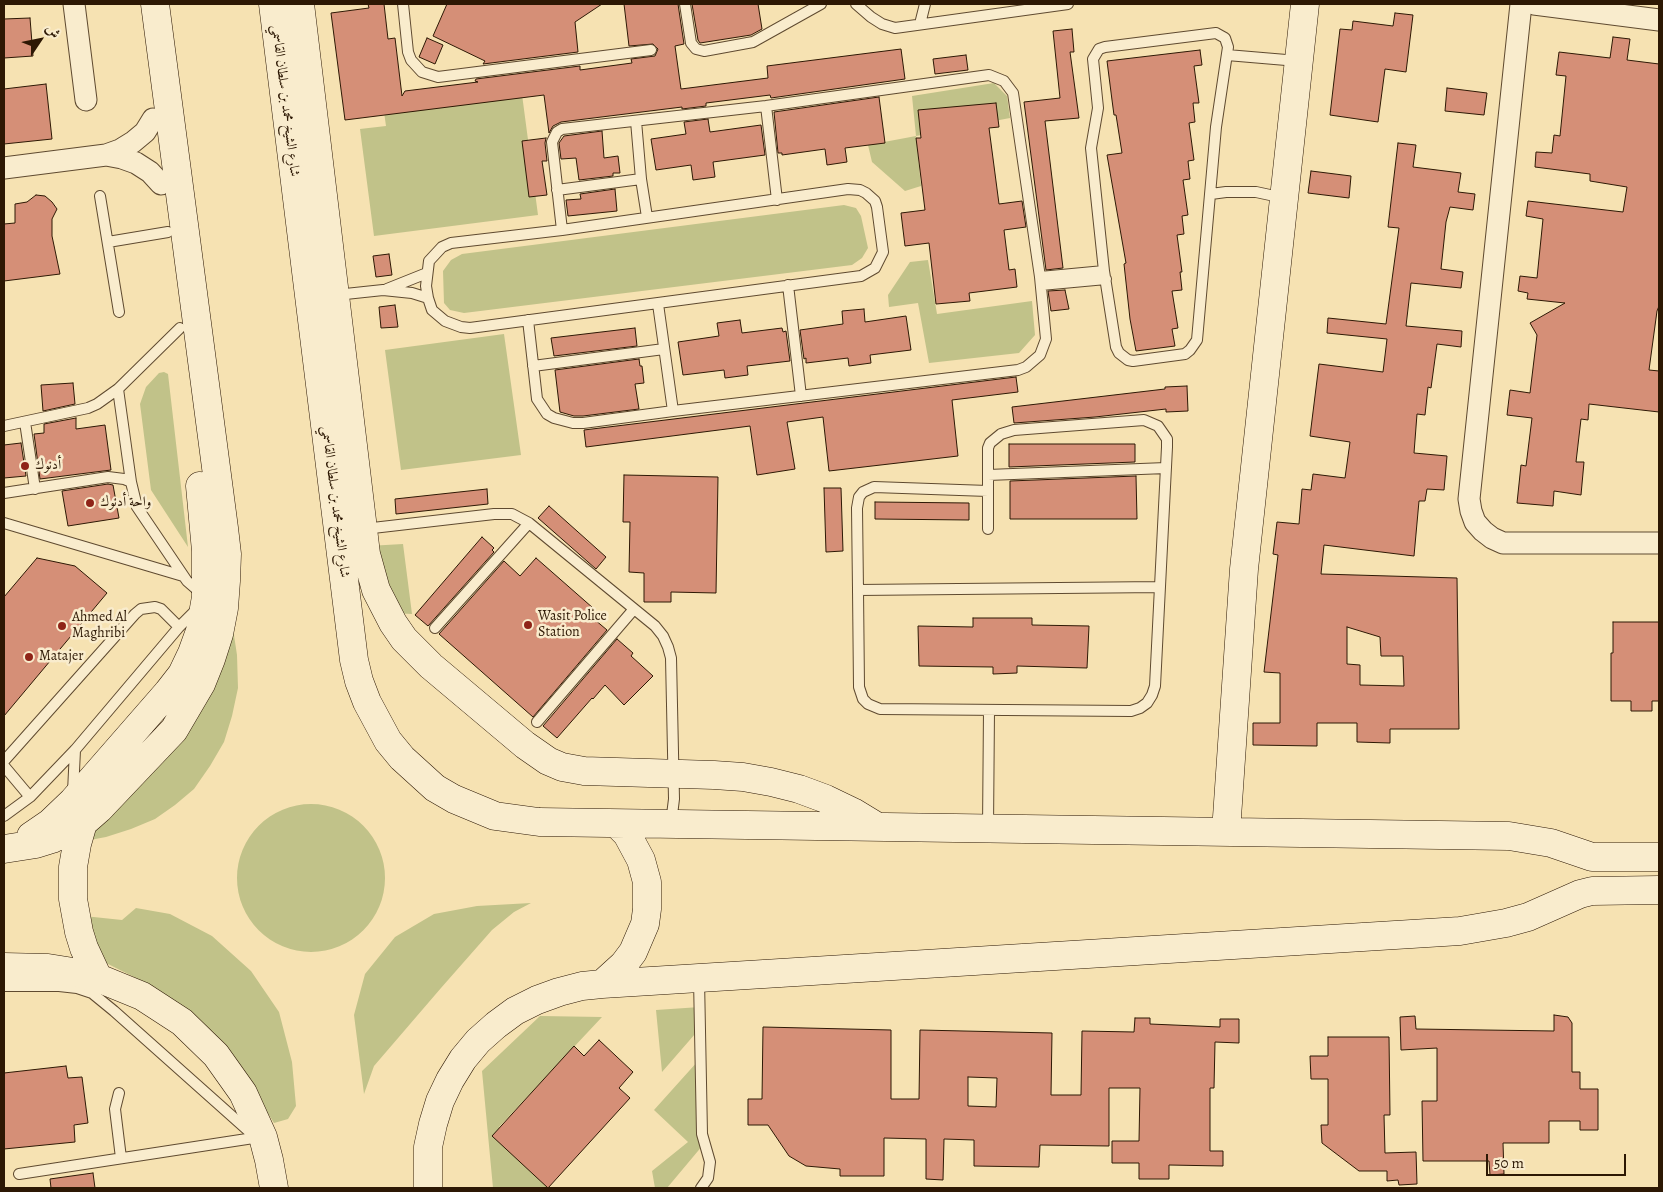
<!DOCTYPE html>
<meta charset="utf-8">
<style>
body{margin:0}
#map{position:relative;width:1663px;height:1192px;overflow:hidden;background:#f6e2b2;font-family:Alegreya,Amiri,serif}
canvas{display:block}
.frame{position:absolute;inset:0;border:5px solid #2d1804;pointer-events:none}
.north{position:absolute;left:15px;top:15px;width:50px;height:50px;-webkit-text-stroke:4px #f9eccd;paint-order:stroke;rotate:56deg;font-size:14px;font-weight:700;line-height:20px;text-align:center;color:#2d1804}
.north::after{content:'';display:block;margin:auto;width:18px;height:22px;background:#2d1804;clip-path:polygon(50% 0,100% 100%,50% 72%,0 100%)}
.scale{position:absolute;left:1486px;top:1154px;width:140px;height:22px;box-sizing:border-box;border:2px solid #2d1804;border-top:0;padding-left:6px;font-size:15px;line-height:18px;white-space:nowrap;color:#2d1804;-webkit-text-stroke:4px #f9eccd;paint-order:stroke}
</style>
<div id="map">
<canvas width="1663" height="1192"></canvas>
<div class="frame"></div>
<div class="north">ش</div>
<div class="scale">50 m</div>
</div>
<script>
const ctx = document.querySelector('canvas').getContext('2d');
ctx.lineJoin = 'round';
function paint(path, color) { ctx.fillStyle = color; ctx.fill(path, 'evenodd'); }
const poly = rows => new Path2D(rows.map(r => 'M' + r).join(''));
function stroke(path, color, width, dash) { ctx.strokeStyle = color; ctx.lineWidth = width; ctx.lineCap = dash ? 'butt' : 'round'; ctx.setLineDash(dash || []); ctx.stroke(path); }
function write(font, color, halo, rows, align = 'center') {
  ctx.font = font + ' Alegreya,Amiri,serif'; ctx.lineWidth = 5; ctx.setLineDash([]); ctx.textBaseline = 'middle'; ctx.strokeStyle = halo; ctx.fillStyle = color; for (const [text, x, y, turn = 0] of rows) {
    ctx.save(); ctx.translate(x, y); ctx.rotate((+turn || 0) * Math.PI / 180); ctx.textAlign = isNaN(turn) ? turn : align; if (halo) ctx.strokeText(text, 0, 0); ctx.fillText(text, 0, 0); ctx.restore();
  }
}
const green = poly([
 [994,83,1007,96,1010,118,916,136,921,186,905,191,872,162,868,145,916,136,912,96],
 [521,87,538,215,374,236,360,129,386,126,383,105],
 [844,205,856,208,861,216,868,248,862,258,852,265,464,313,450,310,444,303,443,271,451,260,462,254],
 [928,260,937,314,1032,301,1035,335,1019,353,929,363,918,303,889,307,888,295,910,262],
 [504,334,521,455,401,470,385,350],
 [164,372,168,374,188,547,151,490,140,404,146,387,159,373],
 [403,544,412,614,394,613,368,546],
 [232,622,237,655,238,688,232,716,224,742,210,766,194,789,175,805,155,819,131,829,106,837,79,842,148,770],
 '237 878a74 74 0 1 1 148 0a74 74 0 1 1-148 0Z',
 [531,903,514,912,492,930,441,988,374,1066,364,1094,354,1015,365,974,395,937,434,914,477,906],
 [136,908,170,914,212,936,251,971,279,1012,292,1062,296,1106,288,1119,274,1123,260,1101,155,991,134,977,88,954,84,916,122,920],
 [700,1007,695,1034,662,1072,656,1010],
 [540,1016,602,1017,499,1127,553,1178,545,1188,493,1188,482,1071],
 [698,1061,703,1145,667,1188,655,1188,652,1171,688,1142,654,1110]
]);
const building = poly([
 [368,4,384,4,388,39,395,38,402,96,405,91,478,82,475,81,476,79,580,66,580,70,632,63,631,59,655,56,658,49,653,44,629,46,624,4,678,4,684,44,675,46,681,89,768,78,767,66,901,49,905,79,771,98,770,95,706,103,706,106,682,109,682,107,561,122,553,126,549,133,544,95,345,120,331,13,369,8,368,4],
 [447,4,602,4,575,22,578,52,483,64,485,61,433,36,447,4],
 [692,4,758,4,762,29,751,35,700,43,698,40,692,4],
 [1395,13,1413,15,1406,72,1385,69,1378,122,1330,115,1340,29,1352,30,1353,21,1393,26,1395,13],
 [30,18,33,56,4,58,4,19,30,18],
 [1072,29,1074,52,1070,52,1079,118,1045,121,1063,268,1046,270,1024,102,1060,98,1053,31,1072,29],
 [1613,37,1630,39,1627,60,1659,64,1659,306,1657,311,1649,370,1659,371,1659,412,1589,404,1588,420,1581,419,1576,462,1584,462,1581,495,1554,491,1553,506,1517,503,1521,465,1526,466,1532,418,1507,415,1510,390,1530,393,1537,335,1530,323,1565,303,1527,299,1528,293,1518,291,1520,276,1537,278,1543,219,1526,216,1528,201,1623,212,1627,187,1590,181,1590,174,1535,167,1536,152,1552,153,1554,135,1560,136,1566,76,1556,75,1559,52,1610,58,1613,37],
 [427,38,443,45,435,64,419,57,427,38],
 [1200,50,1202,65,1194,66,1199,103,1193,103,1195,122,1189,123,1194,160,1188,161,1190,179,1183,180,1188,215,1182,216,1184,234,1177,235,1182,272,1180,272,1182,290,1172,291,1178,328,1172,329,1175,346,1136,351,1130,319,1124,264,1126,263,1107,155,1122,153,1116,115,1114,115,1112,100,1107,61,1200,50],
 [966,55,968,70,935,74,933,59,966,55],
 [46,84,52,139,4,144,4,89,46,84],
 [1447,88,1487,93,1484,115,1445,111,1447,88],
 [879,97,885,143,845,148,847,162,827,165,825,149,782,155,782,153,778,153,774,112,879,97],
 [996,103,999,127,989,128,999,204,1022,201,1026,227,1004,230,1009,270,1015,269,1017,287,969,293,970,301,936,304,929,243,905,246,901,213,925,210,916,138,921,138,918,110,996,103],
 [708,119,710,132,761,125,765,155,713,162,715,177,693,180,691,165,656,170,651,139,686,134,684,122,708,119],
 [602,131,604,158,618,156,620,173,613,173,613,176,579,180,576,158,561,159,559,143,564,136,602,131],
 [546,138,545,143,547,161,542,161,547,195,529,197,522,141,546,138],
 [1398,143,1416,145,1413,167,1461,173,1458,192,1475,194,1473,210,1450,207,1446,222,1441,269,1463,272,1461,288,1411,283,1406,326,1462,331,1461,347,1437,344,1431,388,1428,387,1425,415,1417,414,1414,453,1447,456,1444,490,1427,489,1425,501,1419,501,1414,556,1324,545,1321,574,1457,578,1459,729,1390,729,1390,743,1357,742,1357,723,1317,723,1317,746,1253,745,1253,723,1280,723,1280,673,1264,672,1278,555,1273,554,1277,522,1299,524,1302,489,1311,490,1313,474,1345,478,1350,442,1310,436,1319,364,1383,372,1387,339,1327,333,1328,318,1386,324,1399,228,1388,227,1398,143],
 [1347,627,1380,637,1381,656,1403,656,1404,686,1360,685,1360,665,1347,664,1347,627],
 [1311,171,1351,176,1349,198,1308,193,1311,171],
 [615,189,617,211,568,216,566,200,581,199,580,194,615,189],
 [36,195,45,196,52,202,57,209,52,219,52,236,60,274,4,281,4,224,15,223,15,204,27,202,36,195],
 [389,254,392,275,376,277,373,256,389,254],
 [1065,290,1069,309,1051,311,1048,291,1065,290],
 [395,305,398,327,381,328,379,307,395,305],
 [864,309,865,322,906,316,911,350,870,355,871,363,849,366,848,358,806,363,806,358,804,359,800,330,843,324,842,311,864,309],
 [740,320,742,333,782,328,783,332,786,331,790,361,747,366,748,375,725,378,724,370,683,375,678,342,719,336,717,323,740,320],
 [635,328,637,346,554,356,551,338,635,328],
 [639,359,640,366,642,366,644,383,635,384,639,409,583,416,574,416,560,412,555,370,639,359],
 [1016,377,1018,392,952,400,958,456,829,471,823,417,787,422,795,469,757,475,750,426,586,447,584,430,1016,377],
 [73,383,75,404,43,411,41,385,73,383],
 [1187,386,1188,411,1166,412,1166,409,1095,417,1014,423,1012,407,1165,389,1165,387,1187,386],
 [76,418,76,429,105,425,111,470,40,479,34,434,44,433,44,424,76,418],
 [21,443,26,476,4,478,4,445,21,443],
 [1009,444,1135,444,1135,462,1009,467,1009,444],
 [624,475,718,477,716,593,671,592,671,602,644,602,644,573,629,572,630,522,623,522,624,475],
 [1136,476,1137,519,1010,519,1010,481,1136,476],
 [108,484,113,485,119,518,68,526,62,491,108,484],
 [824,488,841,488,843,551,826,552,824,488],
 [487,489,488,504,396,514,395,499,487,489],
 [875,502,969,503,969,520,875,519,875,502],
 [549,506,606,557,596,569,538,518,549,506],
 [482,537,494,548,492,550,494,552,428,626,415,615,482,537],
 [37,558,75,566,107,593,4,716,4,597,37,558],
 [536,558,593,608,588,614,607,630,533,717,439,634,504,561,520,576,536,558],
 [973,618,1032,618,1032,625,1089,626,1087,668,1017,666,1017,673,993,674,993,667,919,666,918,626,973,627,973,618],
 [1613,622,1659,622,1659,701,1652,701,1652,711,1631,711,1631,701,1611,701,1611,653,1613,653,1613,622],
 [617,639,633,653,631,656,653,676,624,705,605,685,593,699,592,698,557,738,543,726,617,639],
 [1554,1015,1568,1017,1572,1023,1572,1072,1580,1072,1580,1089,1598,1089,1598,1130,1580,1130,1580,1121,1549,1121,1549,1143,1503,1143,1504,1174,1490,1175,1489,1161,1423,1161,1422,1101,1437,1101,1437,1048,1401,1050,1400,1017,1415,1016,1416,1029,1554,1031,1554,1015],
 [1135,1018,1150,1018,1150,1024,1220,1027,1220,1019,1239,1019,1239,1043,1215,1042,1214,1088,1210,1088,1210,1151,1223,1151,1223,1166,1169,1165,1169,1179,1139,1179,1139,1163,1112,1163,1112,1141,1139,1141,1140,1088,1109,1088,1109,1146,1040,1145,1039,1167,974,1166,974,1140,944,1139,943,1180,926,1179,926,1139,884,1138,884,1176,840,1176,840,1169,806,1166,789,1156,768,1125,748,1125,748,1099,762,1099,763,1027,891,1030,891,1099,919,1099,920,1030,1052,1033,1051,1095,1081,1095,1082,1031,1134,1032,1135,1018],
 [968,1077,997,1078,996,1107,968,1106,968,1077],
 [1328,1037,1389,1037,1390,1115,1384,1115,1385,1153,1416,1152,1417,1184,1399,1185,1398,1180,1387,1181,1387,1171,1359,1171,1322,1143,1321,1125,1328,1125,1328,1079,1311,1079,1310,1056,1328,1056,1328,1037],
 [599,1040,633,1072,619,1088,630,1098,548,1188,492,1136,574,1046,584,1056,599,1040],
 [66,1066,68,1078,82,1077,88,1123,74,1125,75,1142,4,1149,4,1073,66,1066],
 [93,1173,95,1188,51,1188,50,1179,93,1173]
]);
const lane = poly([
 [403,4,408,52,411,60,422,72,438,77,651,50],
 [685,4,691,43,696,49,704,51,753,42,821,4],
 [856,4,871,17,882,24,895,28,1068,4],
 [920,24,925,4],
 [1216,33,1225,38,1228,47,1216,127,1197,340,1190,350,1185,354,1133,361,1128,360,1119,353,1116,347,1104,271,1091,148,1098,108,1093,59,1099,49,1105,47,1216,33],
 [1227,55,1298,61],
 [766,106,777,200],
 [636,121,641,179,647,217],
 [848,189,860,190,866,193,875,201,877,207,883,252,875,268,861,276,470,328,461,327,445,321,432,310,428,298,426,286,429,261,442,247,451,243,562,230,848,189],
 [557,190,641,179],
 [1211,194,1226,192,1256,192,1284,198],
 [100,196,119,312],
 [108,242,168,232],
 [1040,277,1104,271],
 [788,285,801,396],
 [1041,285,1106,279],
 [387,289,427,273],
 [336,295,383,290,412,293,428,298],
 [658,304,673,411],
 [528,320,537,399,547,414,554,418,573,423,583,423,673,411,1018,370,1026,367,1040,355,1046,339,1040,277,1013,93,1004,81,989,75,766,106,562,129,557,132,552,142,562,230],
 [533,366,664,349],
 [118,389,131,482,137,507,187,581,202,594],
 [25,422,35,489],
 [4,426,88,408,97,404,118,389,180,328],
 [988,475,1166,468],
 [988,491,874,487,863,492,859,497,857,508,858,590,859,687,863,699,868,704,880,709,1131,711,1140,708,1147,703,1152,695,1155,686,1167,447,1167,439,1158,426,1144,420,1014,430,1001,434,990,443,988,448,988,529],
 [4,493,108,477,124,479,131,482],
 [4,523,183,576],
 [364,529,494,514,512,514,529,523,655,626,663,636,668,647,671,658,674,799,671,823],
 [858,590,1160,587],
 [435,628,529,523],
 [537,722,634,609],
 [4,761,135,614,141,609,155,607,161,609,179,627],
 [4,766,30,797],
 [73,792,75,750],
 [4,816,30,797,75,750,179,627,197,609],
 [988,828,989,710],
 [699,979,702,1134,710,1162,708,1178,701,1188],
 [4,986,59,986,77,988,92,993,114,1011,252,1134],
 [119,1093,115,1109,121,1158],
 [19,1174,260,1137]
]);
const street = poly([
 [74,4,86,100],
 [1521,4,1469,499,1471,511,1475,522,1483,531,1492,538,1503,543,1659,543],
 [1534,4,1659,20],
 [106,155,122,158,136,163,150,172,161,184],
 [4,168,106,155,120,150,133,142,145,132,153,119]
]);
const secondary = poly([
 [273,4,354,660,359,681,367,702,388,741,402,758,435,788,454,799,495,816,539,822,1509,836,1551,843,1592,857,1659,857],
 [300,4,366,554,376,590,393,623,404,639,431,666,525,745,548,761,562,767,584,771,714,775,743,777,771,782,799,789,826,799,853,812,876,826],
 [83,823,77,844,73,867,73,899,79,932,84,948,98,978],
 [1226,832,1244,569,1305,4],
 [31,836,50,823,73,801,168,692,182,674,192,653,200,631,206,597,206,551,200,486],
 [4,849,36,844,52,839,83,823,99,809,174,730,201,684,211,659,219,634,224,608,226,581,227,554,224,528,155,4],
 [4,967,48,968,73,972,98,978,142,996,182,1022,216,1055,243,1093,263,1137,269,1160,274,1188],
 [602,984,624,964,633,952,645,924,647,909,647,882,641,860,627,834,617,824],
 [428,1188,428,1147,433,1124,440,1101,450,1080,463,1059,478,1041,496,1025,515,1011,537,1000,559,992,582,986,602,984,1460,931,1506,923,1528,917,1580,894,1592,891,1659,890]
]);
const markers = [
 [25,466,5,"#8f2418"],
 [90,503,5,"#8f2418"],
 [528,625,5,"#8f2418"],
 [62,626,5,"#8f2418"],
 [29,657,5,"#8f2418"]
];
const streetNames = [
 ["شارع الشيخ محمد بن سلطان القاسمي",285,101,83],
 ["شارع الشيخ محمد بن سلطان القاسمي",335,502,83]
];
const poiNames = [
 ["أدنوك",35,466],
 ["واحة أدنوك",100,503],
 ["Wasit Police",538,617],
 ["Station",538,633],
 ["Ahmed Al",72,618],
 ["Maghribi",72,634],
 ["Matajer",39,657]
];
paint(green, '#c1c289');
paint(building, '#d58f77');
stroke(building, '#2d1804', 1);
stroke(lane, '#5f4a30', 12);
stroke(street, '#5f4a30', 23);
stroke(secondary, '#2d1804', 29);
stroke(lane, '#f9eccd', 10);
stroke(street, '#f9eccd', 21);
stroke(secondary, '#f9eccd', 28);
for (const [x, y, r, color] of markers) { const dot = new Path2D(); dot.arc(x, y, r, 0, 2 * Math.PI); ctx.fillStyle = color; ctx.fill(dot); stroke(dot, '#f9eccd', 2); }
write('14px', '#2d1804', '#f9eccd', streetNames);
write('14px', '#2d1804', '#f9eccd', poiNames, 'left');
</script>
